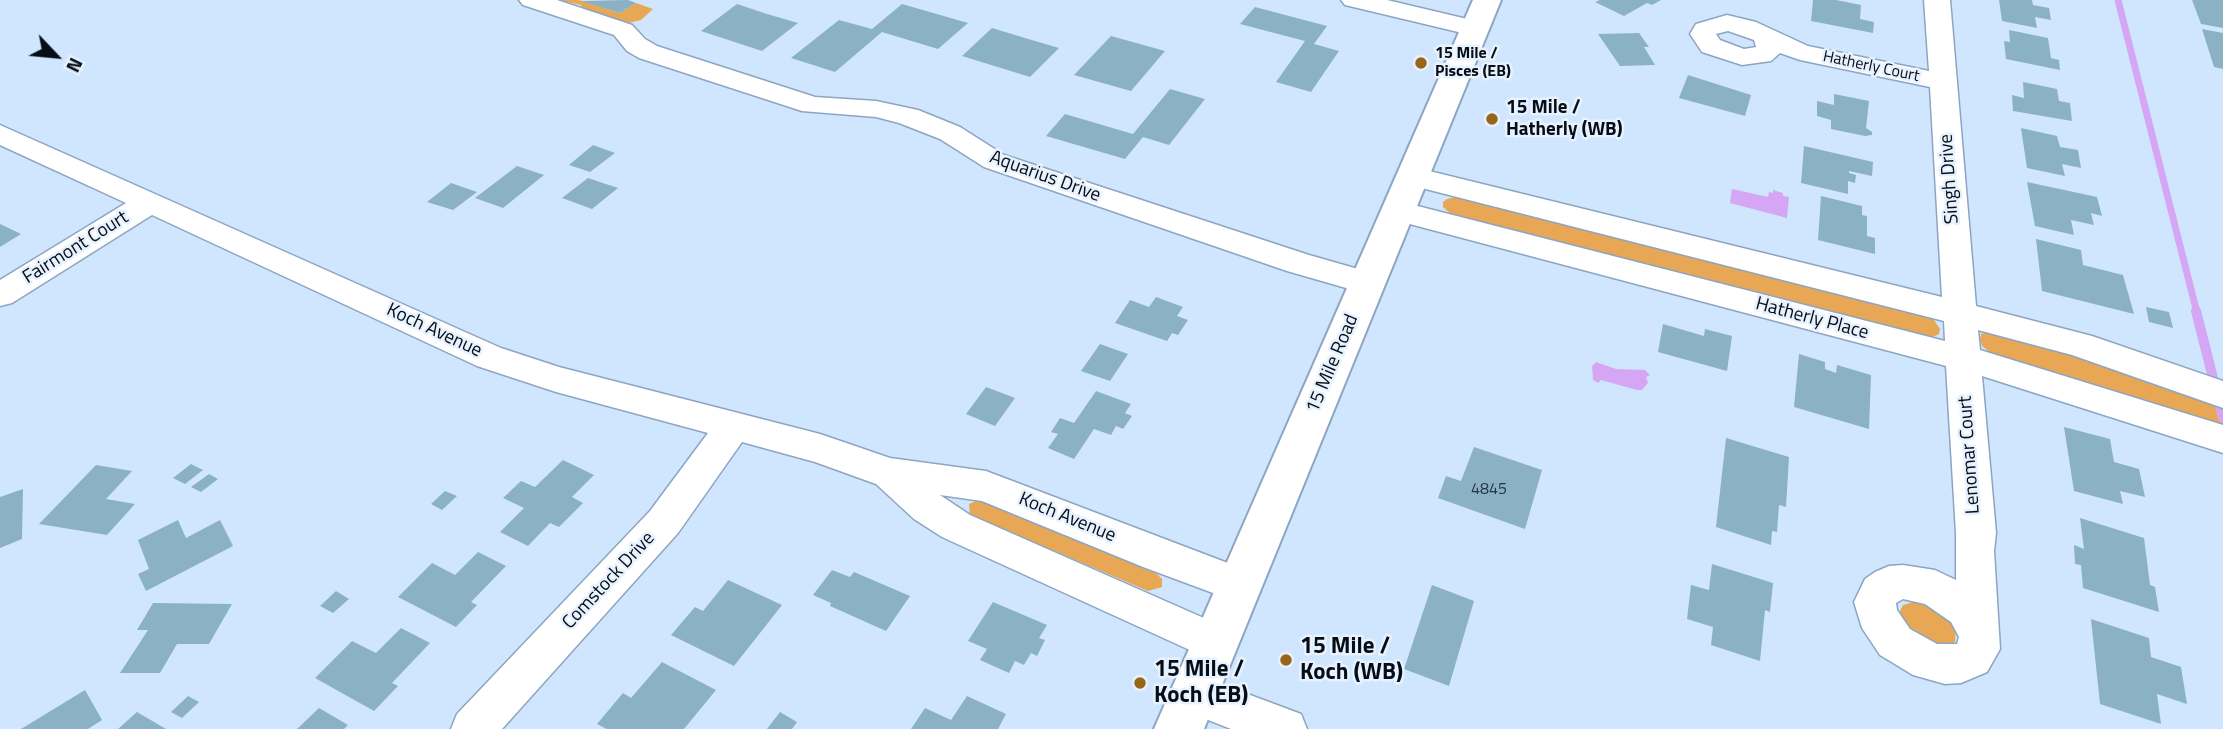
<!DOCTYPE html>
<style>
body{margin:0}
#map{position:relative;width:2223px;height:729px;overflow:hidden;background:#d0e6fe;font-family:"Titillium Web",sans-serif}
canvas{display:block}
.north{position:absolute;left:21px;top:21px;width:70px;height:70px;-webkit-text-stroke:5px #e7f2fe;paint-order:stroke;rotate:116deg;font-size:19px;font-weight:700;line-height:28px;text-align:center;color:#050d16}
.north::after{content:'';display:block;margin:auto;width:24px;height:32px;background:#050d16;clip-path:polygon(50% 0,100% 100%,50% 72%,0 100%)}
</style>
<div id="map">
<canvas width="2223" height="729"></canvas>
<div class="north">N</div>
</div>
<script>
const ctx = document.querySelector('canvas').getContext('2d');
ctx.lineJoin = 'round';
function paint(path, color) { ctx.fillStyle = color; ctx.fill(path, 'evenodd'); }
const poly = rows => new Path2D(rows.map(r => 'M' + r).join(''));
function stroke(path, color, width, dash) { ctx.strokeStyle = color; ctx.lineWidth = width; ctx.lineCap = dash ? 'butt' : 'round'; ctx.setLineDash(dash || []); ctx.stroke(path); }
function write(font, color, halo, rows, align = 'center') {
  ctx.font = font + ' "Titillium Web",sans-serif'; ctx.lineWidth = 5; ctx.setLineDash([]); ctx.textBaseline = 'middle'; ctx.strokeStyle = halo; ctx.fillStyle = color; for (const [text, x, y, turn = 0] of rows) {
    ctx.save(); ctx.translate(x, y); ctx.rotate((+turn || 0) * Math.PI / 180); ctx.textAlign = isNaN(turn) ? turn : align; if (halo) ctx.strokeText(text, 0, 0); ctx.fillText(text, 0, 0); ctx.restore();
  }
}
const green = poly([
 [558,0,579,0,620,13,636,3,653,9,641,20,629,23,582,8,581,5],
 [1459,196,1932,317,1940,329,1939,334,1933,337,1924,337,1452,215,1443,207,1443,202,1447,199],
 [1987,332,2048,346,2223,405,2223,427,1995,356,1982,346,1980,340,1981,334],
 [981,499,1157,574,1162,579,1162,587,1148,591,970,515,969,504],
 [1917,601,1927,602,1946,613,1956,629,1955,642,1942,647,1915,638,1900,618,1900,611,1903,605]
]);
const water = poly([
 [1732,189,1768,197,1769,192,1773,193,1773,190,1783,193,1783,196,1789,197,1787,218,1730,203],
 [1596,362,1616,369,1645,370,1650,375,1646,377,1648,383,1642,390,1637,390,1601,380,1598,383,1593,380,1592,366]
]);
const streamFar1 = poly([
 [2118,0,2197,313]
]);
const stream = poly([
 [2196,311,2214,382],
 [2220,406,2223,418]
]);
const building = poly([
 [628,0,636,3,620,13,581,1],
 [1600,0,1661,0,1652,5,1647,3,1624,16,1595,2],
 [1813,0,1836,0,1861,5,1860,19,1874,22,1873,33,1811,21],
 [1999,0,2032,0,2033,5,2049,8,2051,20,2035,17,2037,28,2002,21],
 [2192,0,2223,0,2223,28,2201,24],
 [737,4,767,14,798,23,762,51,701,31],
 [902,4,968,23,938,49,882,32,835,72,791,58,839,20,872,29],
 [1255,7,1327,26,1314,44,1339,51,1311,92,1276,82,1305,41,1240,24],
 [992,28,1025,38,1059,48,1030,77,962,56],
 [2202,29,2223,33,2223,69,2214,67],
 [2009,30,2048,38,2051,58,2059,60,2060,70,2006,59,2004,41,2010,42],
 [1639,33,1649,47,1644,47,1655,65,1620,66,1598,34],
 [1111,36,1165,51,1131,91,1074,75],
 [1688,75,1751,95,1745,116,1679,98],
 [2023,82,2057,89,2059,101,2070,103,2072,121,2013,111,2012,95,2024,98],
 [1170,89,1205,99,1169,145,1143,137,1125,159,1046,136,1065,114,1133,134],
 [1834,94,1869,101,1866,128,1872,132,1872,135,1865,136,1831,129,1831,120,1817,116,1817,101,1834,105],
 [2021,128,2057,136,2060,147,2078,150,2081,168,2062,164,2065,176,2027,168],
 [593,145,615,153,590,172,569,165],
 [1804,146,1873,162,1872,176,1849,171,1849,173,1856,175,1855,183,1848,181,1848,194,1801,183],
 [517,166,544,175,503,208,475,198],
 [588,178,618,188,592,209,562,198],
 [2027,182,2097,197,2102,216,2091,213,2094,225,2071,220,2074,235,2035,226],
 [451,183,477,192,453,210,427,202],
 [1821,196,1862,206,1862,215,1867,216,1867,236,1875,238,1875,254,1818,240],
 [0,224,21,234,0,247],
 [2036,239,2081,250,2083,265,2123,275,2134,314,2042,291],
 [1156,297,1183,307,1177,316,1188,320,1178,335,1172,333,1167,341,1115,323,1130,300,1149,307],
 [2146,307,2169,312,2173,328,2149,322],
 [1663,324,1704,336,1705,329,1732,336,1727,371,1658,352],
 [1100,344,1128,354,1110,381,1081,371],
 [1799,354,1825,362,1825,369,1836,373,1837,365,1871,375,1869,429,1794,407],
 [986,387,1015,398,995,426,966,414],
 [1096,391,1131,404,1125,413,1132,416,1123,429,1116,426,1111,435,1094,429,1074,459,1048,448,1058,434,1051,432,1060,418,1074,423],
 [2064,427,2110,439,2114,462,2139,469,2145,497,2120,491,2123,504,2074,491],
 [1726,438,1789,457,1786,507,1779,505,1777,532,1772,531,1771,545,1716,527],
 [1474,447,1542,470,1525,529,1438,498,1446,476,1461,481],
 [563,460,594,475,572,497,583,503,559,527,550,523,528,546,500,532,524,508,503,498,521,481,535,487],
 [191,464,203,470,185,484,173,478],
 [96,465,132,471,106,499,135,504,107,535,39,524],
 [209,474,218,479,201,492,191,487],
 [23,489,22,539,0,548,0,497],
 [445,491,457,496,442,510,431,504],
 [2080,518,2144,538,2150,585,2155,587,2159,612,2083,588,2081,565,2075,564,2074,545,2084,549],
 [178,520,186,538,220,520,233,546,146,591,138,574,149,569,138,540],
 [478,552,506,566,471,602,477,605,456,627,398,597,432,563,455,575],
 [1712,564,1773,583,1770,612,1765,610,1760,661,1711,645,1713,627,1687,619,1691,585,1709,590],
 [832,570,850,577,854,572,910,596,886,631,830,606,831,603,813,595],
 [728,580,782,605,734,666,671,635,695,607,703,611],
 [1432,585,1474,601,1449,686,1404,669],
 [336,591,349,599,333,613,320,606],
 [993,602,1047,625,1039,638,1045,640,1037,656,1031,653,1024,665,1015,661,1009,673,980,660,987,649,968,641],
 [153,603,232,604,209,644,177,644,160,673,120,673,148,630,137,630],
 [2091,619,2149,638,2151,657,2181,667,2187,704,2157,694,2161,724,2100,704],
 [401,628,430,643,392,683,398,686,374,711,315,678,352,641,376,653],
 [662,662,716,690,684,729,607,729,597,724,623,693,631,698],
 [85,690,102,720,88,729,21,729],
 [188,696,199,702,182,718,171,712],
 [967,696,1006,714,998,729,911,729,925,708,951,720],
 [319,708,348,725,344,729,297,729],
 [137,712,166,729,118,729],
 [780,712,797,722,792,729,767,729]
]);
const minor = poly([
 [519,0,557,0,632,25,645,39,657,46,815,97,876,101,918,110,960,127,1004,155,1309,255,1379,275,1383,283,1379,291,1367,294,1287,271,984,167,940,139,899,123,876,117,802,111,639,58,627,51,614,35,523,5,519,0],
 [1341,0,1387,0,1484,23,1488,28,1484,33,1475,36,1345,5,1341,0],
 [1924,0,1950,0,1976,306,2092,336,2223,381,2223,408,2072,355,1978,330,1980,350,2223,425,2223,453,1982,376,1996,533,1994,551,2000,649,1987,672,1961,683,1945,684,1913,675,1880,655,1862,628,1854,602,1865,579,1875,572,1889,566,1903,565,1935,570,1956,580,1956,533,1946,366,1387,218,1383,211,1387,204,1398,201,1945,341,1944,321,1402,183,1398,176,1402,169,1413,167,1942,297,1930,87,1800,60,1780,53,1771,61,1742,65,1702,52,1690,34,1696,24,1727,15,1756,22,1808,46,1929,71,1924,0],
 [1728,31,1754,40,1756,47,1744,49,1720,40,1716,34,1728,31],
 [1903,599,1925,604,1951,622,1959,637,1957,644,1937,644,1910,629,1897,610,1896,603,1903,599],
 [0,125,501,348,559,367,820,434,890,458,986,471,1254,573,1260,585,1254,597,1240,603,1143,567,982,501,940,495,970,515,1231,630,1237,643,1231,656,1216,662,942,537,914,519,876,484,815,462,742,442,678,533,502,729,451,729,457,714,650,511,708,433,556,392,477,366,152,215,12,303,0,306,0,280,126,203,0,145,0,125],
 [1194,674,1301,714,1307,729,1231,729,1178,708,1172,694,1178,680,1194,674]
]);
const secondary = poly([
 [1473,0,1501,0,1204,729,1154,729,1473,0]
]);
const markers = [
 [1421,63,7,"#986519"],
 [1492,119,7,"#986519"],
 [1286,660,7,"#986519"],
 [1140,683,7,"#986519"]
];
const farPoinames = [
 ["15 Mile /",1435,54],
 ["Pisces (EB)",1435,72]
];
const farStreetnames = [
 ["Hatherly Court",1871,67,12]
];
const numberNames = [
 ["4845",1489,490]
];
const poiNames = [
 ["15 Mile /",1506,108],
 ["Hatherly (WB)",1506,130]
];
const streetNames = [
 ["Aquarius Drive",1045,177,20],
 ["Singh Drive",1950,179,-94],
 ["Fairmont Court",76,248,-32],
 ["Hatherly Place",1812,319,15],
 ["Koch Avenue",434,331,25],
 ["15 Mile Road",1333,364,-67],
 ["Lenomar Court",1970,455,-94],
 ["Koch Avenue",1067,518,22],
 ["Comstock Drive",609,581,-47]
];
const nearPoinames = [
 ["15 Mile /",1300,647],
 ["Koch (WB)",1300,673],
 ["15 Mile /",1154,670],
 ["Koch (EB)",1154,696]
];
paint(green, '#e7a755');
paint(water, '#d5a6f3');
stroke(streamFar1, '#d5a6f3', 7);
stroke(stream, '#d5a6f3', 10);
paint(building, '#8bb1c5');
stroke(minor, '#8ca5c2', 3);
stroke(secondary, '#8ca5c2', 4);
paint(minor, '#fff');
paint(secondary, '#fff');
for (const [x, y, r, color] of markers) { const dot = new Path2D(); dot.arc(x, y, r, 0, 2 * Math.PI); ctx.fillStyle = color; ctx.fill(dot); stroke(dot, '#e7f2fe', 2.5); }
write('bold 16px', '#050d16', '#e7f2fe', farPoinames, 'left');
write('16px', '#050d16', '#e7f2fe', farStreetnames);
write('16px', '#263642', null, numberNames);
write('bold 19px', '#050d16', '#e7f2fe', poiNames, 'left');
write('19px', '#050d16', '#e7f2fe', streetNames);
write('bold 23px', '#050d16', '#e7f2fe', nearPoinames, 'left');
</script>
